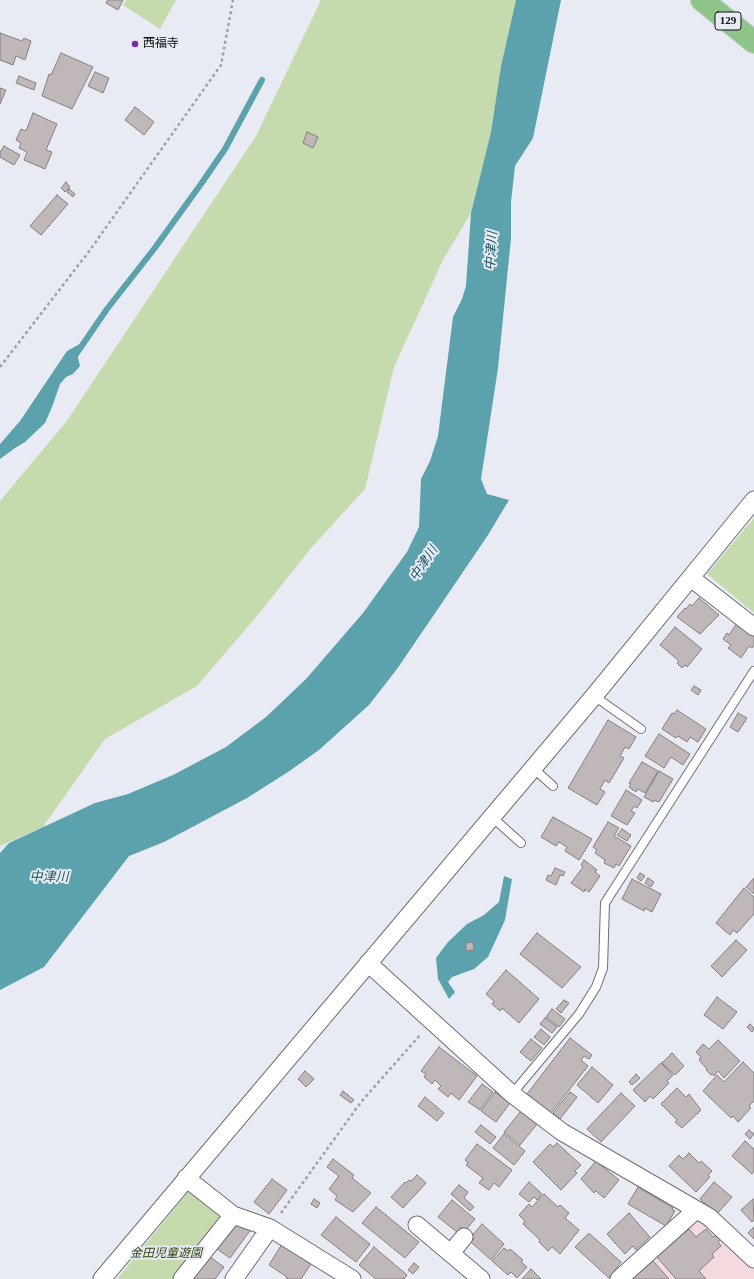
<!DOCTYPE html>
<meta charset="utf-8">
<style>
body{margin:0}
canvas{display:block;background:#e8ebf3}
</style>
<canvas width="754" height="1279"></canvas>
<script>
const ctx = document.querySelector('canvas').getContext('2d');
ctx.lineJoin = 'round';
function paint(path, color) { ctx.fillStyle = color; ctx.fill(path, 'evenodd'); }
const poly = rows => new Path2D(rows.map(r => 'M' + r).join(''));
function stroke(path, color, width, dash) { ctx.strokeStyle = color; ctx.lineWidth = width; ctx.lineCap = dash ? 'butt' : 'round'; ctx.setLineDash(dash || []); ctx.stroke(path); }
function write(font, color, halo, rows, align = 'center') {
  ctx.font = font + ' "Times New Roman","Noto Sans JP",serif'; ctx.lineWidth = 4; ctx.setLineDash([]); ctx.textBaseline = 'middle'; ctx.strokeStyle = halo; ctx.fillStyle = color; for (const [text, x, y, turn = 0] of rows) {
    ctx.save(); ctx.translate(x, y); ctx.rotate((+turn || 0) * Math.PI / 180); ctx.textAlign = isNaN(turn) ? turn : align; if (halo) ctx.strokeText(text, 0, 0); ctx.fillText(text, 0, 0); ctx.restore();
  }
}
const industrial = poly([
 [700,1219,754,1266,754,1279,625,1279,690,1221]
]);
const green = poly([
 [126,0,176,0,160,29,123,5],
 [321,0,516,0,501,66,491,132,471,213,443,260,394,367,365,489,312,547,257,616,197,686,105,739,43,827,0,846,0,501,66,422,256,136],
 [754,518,754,613,707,574],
 [188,1192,197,1192,221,1210,222,1218,173,1279,117,1279]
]);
const water = poly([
 [516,0,561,0,533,138,515,166,511,202,511,238,498,368,481,479,487,494,509,500,488,535,446,597,397,669,369,705,319,750,288,772,247,798,164,842,129,856,44,967,0,990,0,853,9,843,95,803,128,794,173,775,226,747,266,717,306,679,363,613,407,552,419,527,421,479,430,461,438,436,453,317,462,299,466,286,471,213,491,132,501,66],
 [80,344,77,354,80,366,73,374,66,377,60,384,52,407,45,423,25,442,15,448,0,459,0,444,20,421,67,351],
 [504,876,512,879,505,920,488,957,474,969,452,977,448,982,455,992,449,999,438,979,436,958,448,942,467,924,484,915,499,902]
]);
const stream = poly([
 [72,360,107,309,154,249,201,184,225,149,262,80]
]);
const building = poly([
 [108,0,123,0,118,10,106,3,108,0],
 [0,33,22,41,24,38,31,41,25,60,16,56,13,65,0,60,0,33],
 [61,53,93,67,72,109,42,96,49,74,51,75,61,53],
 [95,72,109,78,103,93,88,86,95,72],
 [19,76,36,83,34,90,16,83,19,76],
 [0,88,6,90,0,104,0,88],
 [135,107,154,122,144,135,125,120,135,107],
 [33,113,57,124,46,150,52,152,45,169,24,160,27,152,19,148,21,143,16,140,21,129,26,131,33,113],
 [307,132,318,137,313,148,303,143,307,132],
 [4,146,20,155,14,165,0,157,0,152,4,146],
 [66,182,70,187,65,192,61,188,66,182],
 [69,189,75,194,73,197,67,192,69,189],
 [57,195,68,204,41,235,30,226,57,195],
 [699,598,719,615,700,634,677,617,685,608,686,609,690,604,692,606,699,598],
 [737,623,754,636,754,645,752,648,749,646,741,658,728,648,731,645,723,639,727,633,729,635,737,623],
 [675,627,702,649,687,667,685,665,682,668,677,663,679,661,660,645,675,627],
 [694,686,701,690,698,695,691,690,694,686],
 [677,710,706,729,698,742,690,737,687,742,678,736,676,738,662,729,672,713,674,714,677,710],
 [738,713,747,718,738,732,730,727,738,713],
 [608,720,636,737,629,749,625,747,620,756,624,758,609,783,605,780,600,789,605,792,597,805,568,788,608,720],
 [659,734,690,754,683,765,671,757,664,768,645,756,659,734],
 [642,762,658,771,645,793,638,789,636,792,629,787,631,784,629,783,642,762],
 [659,771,673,779,659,802,654,800,653,802,644,797,659,771],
 [626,790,642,800,637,808,634,806,631,811,635,813,627,825,611,816,626,790],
 [553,817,592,839,579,860,565,851,567,847,559,842,556,846,541,837,553,817],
 [608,822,619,828,614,836,631,846,619,866,616,864,614,868,604,863,605,860,595,853,597,850,593,847,608,822],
 [622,829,631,835,627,841,617,835,622,829],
 [584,860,597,870,595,872,600,876,589,892,585,889,584,892,571,883,583,867,581,865,584,860],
 [555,868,565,872,563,876,560,875,556,885,546,880,548,875,551,876,555,868],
 [640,873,645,876,641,881,637,878,640,873],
 [648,878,654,882,651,887,645,883,648,878],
 [754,878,754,894,746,887,754,878],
 [632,879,661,894,652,912,645,908,644,911,622,899,632,879],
 [744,888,754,897,754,914,737,933,733,930,730,935,716,923,744,888],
 [537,933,581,967,562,988,520,954,537,933],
 [736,940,747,950,722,977,711,966,736,940],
 [473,942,474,950,466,951,466,943,473,942],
 [506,970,539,999,519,1023,502,1008,500,1011,492,1004,494,1001,486,994,506,970],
 [717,997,737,1012,723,1029,704,1015,717,997],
 [564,1000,569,1003,561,1013,556,1009,564,1000],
 [552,1009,565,1019,559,1027,546,1017,552,1009],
 [545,1018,557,1027,552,1033,540,1024,545,1018],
 [750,1024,754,1028,752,1032,747,1027,750,1024],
 [541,1029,550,1037,544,1045,534,1037,541,1029],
 [570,1038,592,1055,589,1059,584,1056,581,1060,588,1066,551,1113,527,1094,570,1038],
 [531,1039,542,1048,531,1061,520,1052,531,1039],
 [718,1040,740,1061,724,1078,718,1071,714,1076,713,1074,711,1075,706,1070,707,1069,699,1060,701,1057,696,1052,703,1044,709,1049,718,1040],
 [439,1047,477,1076,459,1100,451,1093,448,1097,438,1089,441,1086,435,1080,432,1084,424,1077,426,1074,421,1071,439,1047],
 [672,1053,684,1066,675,1075,662,1063,672,1053],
 [743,1062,754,1073,754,1101,749,1106,751,1108,738,1122,733,1116,731,1118,703,1091,717,1075,724,1082,743,1062],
 [661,1063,673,1075,667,1081,669,1083,653,1099,650,1096,645,1102,633,1090,661,1063],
 [592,1067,613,1085,598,1103,577,1085,592,1067],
 [305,1071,314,1079,306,1087,298,1079,305,1071],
 [636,1074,640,1078,632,1085,629,1082,636,1074],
 [482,1084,493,1092,480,1110,468,1102,482,1084],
 [677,1088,686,1097,689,1094,701,1110,682,1128,675,1122,677,1120,661,1104,677,1088],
 [343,1091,354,1100,351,1103,340,1095,343,1091],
 [495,1092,510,1103,496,1122,481,1111,495,1092],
 [570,1092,577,1097,560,1119,553,1113,570,1092],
 [621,1093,635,1106,601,1142,587,1129,621,1093],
 [425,1097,444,1113,437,1121,418,1106,425,1097],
 [521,1111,537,1124,520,1145,504,1132,521,1111],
 [481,1125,496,1137,490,1144,475,1132,481,1125],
 [749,1130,754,1134,750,1139,745,1134,749,1130],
 [504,1134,525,1151,514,1165,493,1148,504,1134],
 [745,1141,754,1149,754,1171,752,1174,732,1156,745,1141],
 [557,1143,581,1165,575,1171,577,1173,561,1190,533,1162,550,1144,553,1147,557,1143],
 [477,1144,512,1170,499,1187,494,1183,489,1190,479,1183,483,1178,466,1165,468,1163,465,1160,477,1144],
 [689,1153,699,1163,701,1161,712,1171,708,1175,710,1177,696,1192,669,1166,679,1155,683,1159,689,1153],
 [333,1159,354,1175,352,1178,371,1193,353,1212,335,1200,337,1196,329,1189,339,1176,327,1167,333,1159],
 [596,1161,619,1180,604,1198,596,1191,594,1193,581,1179,596,1161],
 [417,1175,426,1183,403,1208,391,1197,405,1182,406,1183,409,1180,411,1181,417,1175],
 [272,1179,287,1190,269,1214,254,1202,272,1179],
 [529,1182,542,1194,537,1200,534,1197,529,1202,519,1194,529,1182],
 [714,1182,732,1197,717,1214,700,1199,714,1182],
 [459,1185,468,1192,464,1198,474,1207,470,1211,451,1194,459,1185],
 [638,1187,673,1208,672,1210,675,1211,666,1226,628,1204,638,1187],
 [544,1194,558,1207,560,1205,569,1213,565,1218,579,1230,560,1254,552,1247,548,1251,539,1242,540,1240,523,1224,525,1221,519,1215,529,1204,532,1207,544,1194],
 [314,1199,320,1203,317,1208,311,1204,314,1199],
 [753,1199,754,1220,752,1222,741,1210,753,1199],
 [452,1200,475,1219,465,1231,461,1227,457,1232,438,1217,452,1200],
 [376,1207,419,1242,405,1258,362,1223,376,1207],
 [629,1213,650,1237,636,1250,633,1246,625,1254,607,1234,629,1213],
 [336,1217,370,1244,356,1262,321,1235,336,1217],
 [240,1219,252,1228,230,1258,217,1249,240,1219],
 [482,1224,504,1244,491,1260,471,1242,474,1239,471,1237,482,1224],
 [754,1227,754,1239,748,1233,754,1227],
 [689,1229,696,1237,706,1229,713,1237,717,1235,721,1239,718,1242,721,1246,712,1254,714,1257,699,1271,706,1279,676,1279,657,1257,689,1229],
 [588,1234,590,1234,621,1262,609,1278,575,1247,588,1234],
 [282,1244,305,1256,303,1259,311,1264,301,1279,286,1279,287,1277,269,1265,282,1244],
 [374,1247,407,1275,404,1279,376,1279,359,1265,374,1247],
 [504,1248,508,1251,510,1249,523,1260,521,1262,527,1267,517,1278,511,1272,508,1275,492,1261,504,1248],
 [210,1257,224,1267,215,1279,193,1279,210,1257],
 [653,1261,669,1279,632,1279,653,1261],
 [414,1263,419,1267,413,1274,408,1270,414,1263],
 [531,1269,541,1279,522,1279,531,1269]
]);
const path = poly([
 [0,367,90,250,221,65,233,0],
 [281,1213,361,1102,421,1034]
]);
const lane = poly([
 [594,696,641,729],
 [533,768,553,786],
 [492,817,521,843],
 [512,1094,579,1014,596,987,603,968,605,903,754,671]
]);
const street = poly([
 [691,578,754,627],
 [368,963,512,1094,562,1132,709,1217,754,1259],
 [233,1215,270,1228],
 [417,1225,481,1279],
 [451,1253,464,1237],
 [102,1279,594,696,754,500],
 [182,1279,233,1215,186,1178],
 [234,1279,270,1228,352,1279],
 [619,1279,696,1210]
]);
const highway = poly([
 [702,0,754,42]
]);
const markers = [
 [135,44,4,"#762d9f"]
];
const shields = [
 [728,21,26]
];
const shieldNames = [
 ["129",728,21]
];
const poiNames = [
 ["西福寺",143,44]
];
const parkNames = [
 ["金田児童遊園",166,1254]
];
const waterNames = [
 ["中津川",492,251,-86],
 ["中津川",424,564,-56],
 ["中津川",49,878]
];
paint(industrial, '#f4d9de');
paint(green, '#c6dbad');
paint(water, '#5ca2ad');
stroke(stream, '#5ca2ad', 6);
paint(building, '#c0b7b9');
stroke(building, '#877e81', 1);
stroke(lane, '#6e7077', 10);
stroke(street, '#6e7077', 19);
stroke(highway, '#cacaca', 24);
stroke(path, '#9ea1a7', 2.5, [3, 3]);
stroke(lane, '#fff', 8);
stroke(street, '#fff', 17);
stroke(highway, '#8ec589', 22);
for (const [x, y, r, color] of markers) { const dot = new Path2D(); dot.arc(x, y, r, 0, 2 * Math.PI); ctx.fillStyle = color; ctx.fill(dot); stroke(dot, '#e8ebf3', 1.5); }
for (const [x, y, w] of shields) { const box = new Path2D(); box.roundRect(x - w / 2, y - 9, w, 18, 3); ctx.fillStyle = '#e8ebf3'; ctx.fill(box); stroke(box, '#0d0e10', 1); }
write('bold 11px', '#0d0e10', null, shieldNames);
write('12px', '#0d0e10', '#e8ebf3', poiNames, 'left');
write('italic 12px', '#2f430b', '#e8ebf3', parkNames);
write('italic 13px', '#17555d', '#e8ebf3', waterNames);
</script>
